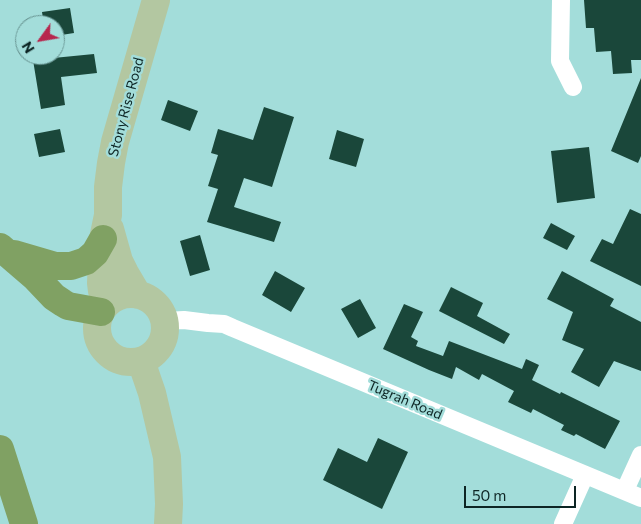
<!DOCTYPE html>
<style>
body{margin:0}
#map{position:relative;width:641px;height:524px;overflow:hidden;background:#a3ddda;font-family:Commissioner,sans-serif}
canvas{display:block}
.north{position:absolute;left:15px;top:15px;width:50px;height:50px;box-sizing:border-box;background:#a3ddda;border:1px solid #679391;border-radius:50%;rotate:238deg;font-size:14px;font-weight:700;line-height:20px;text-align:center;color:#0d2524}
.north::after{content:'';display:block;margin:auto;width:18px;height:22px;background:#b7264d;clip-path:polygon(50% 0,100% 100%,50% 72%,0 100%)}
.scale{position:absolute;left:464px;top:486px;width:112px;height:22px;box-sizing:border-box;border:2px solid #0d2524;border-top:0;padding-left:6px;font-size:15px;line-height:18px;white-space:nowrap;color:#0d2524;-webkit-text-stroke:4px #a3ddda;paint-order:stroke}
</style>
<div id="map">
<canvas width="641" height="524"></canvas>
<div class="north">N</div>
<div class="scale">50 m</div>
</div>
<script>
const ctx = document.querySelector('canvas').getContext('2d');
ctx.lineJoin = 'round';
function paint(path, color) { ctx.fillStyle = color; ctx.fill(path, 'evenodd'); }
const poly = rows => new Path2D(rows.map(r => 'M' + r).join(''));
function stroke(path, color, width, dash) { ctx.strokeStyle = color; ctx.lineWidth = width; ctx.lineCap = dash ? 'butt' : 'round'; ctx.setLineDash(dash || []); ctx.stroke(path); }
function write(font, color, halo, rows, align = 'center') {
  ctx.font = font + ' Commissioner,sans-serif'; ctx.lineWidth = 5; ctx.setLineDash([]); ctx.textBaseline = 'middle'; ctx.strokeStyle = halo; ctx.fillStyle = color; for (const [text, x, y, turn = 0] of rows) {
    ctx.save(); ctx.translate(x, y); ctx.rotate((+turn || 0) * Math.PI / 180); ctx.textAlign = isNaN(turn) ? turn : align; if (halo) ctx.strokeText(text, 0, 0); ctx.fillText(text, 0, 0); ctx.restore();
  }
}
const building = poly([
 [584,0,641,0,641,60,631,60,632,73,613,74,611,51,596,52,594,28,586,28],
 [70,8,74,33,55,36,55,25,44,25,42,12],
 [94,54,97,73,61,77,65,105,41,109,33,60],
 [641,78,641,156,638,163,611,151],
 [168,100,198,111,190,131,161,120],
 [264,107,294,117,272,187,244,178,234,207,281,222,274,242,207,222,218,189,208,186,218,155,211,153,218,129,253,140],
 [60,129,65,152,39,157,34,134],
 [337,130,364,139,356,167,329,159],
 [589,147,595,198,557,203,551,151],
 [630,209,641,214,641,286,590,261,602,239,613,244],
 [551,223,575,236,567,250,543,238],
 [200,235,210,270,190,276,180,241],
 [275,271,305,288,291,312,262,295],
 [562,271,614,299,610,306,641,322,641,371,614,361,599,387,571,372,584,349,562,340,573,312,547,299],
 [451,287,483,303,477,316,510,334,504,344,439,311],
 [360,299,376,328,358,338,341,309],
 [404,304,423,312,411,337,418,341,416,346,443,356,449,341,522,369,526,359,539,365,532,380,560,394,561,392,620,421,605,449,576,434,574,436,561,430,564,425,533,409,531,413,508,402,514,391,482,374,479,380,456,367,452,379,429,370,383,349],
 [378,438,408,452,382,509,323,480,338,448,367,462]
]);
const minor = poly([
 [561,0,560,61,573,87],
 [165,321,184,320,208,323,224,324,233,328,641,498],
 [625,490,641,455],
 [563,524,585,475]
]);
const primary = poly([
 [110,229,119,261,125,273,138,295],
 '97 328a34 34 0 1 1 68 0a34 34 0 1 1-68 0Z',
 [108,303,102,291,101,283,103,239,108,215,108,187,111,163,115,142,156,0],
 [141,361,152,393,167,457,169,504,168,524]
]);
const motorway = poly([
 [0,247,35,277,54,297,63,303,68,306,101,312],
 [14,254,55,266,71,266,86,261,95,253,103,239],
 [0,449,24,524]
]);
const streetNames = [
 ["Stony Rise Road",126,107,-75],
 ["Tugrah Road",405,400,23]
];
paint(building, '#1a473a');
stroke(minor, '#fff', 18);
stroke(primary, '#b3c7a1', 28);
stroke(motorway, '#80a163', 28);
write('14px', '#0d2524', '#a3ddda', streetNames);
</script>
